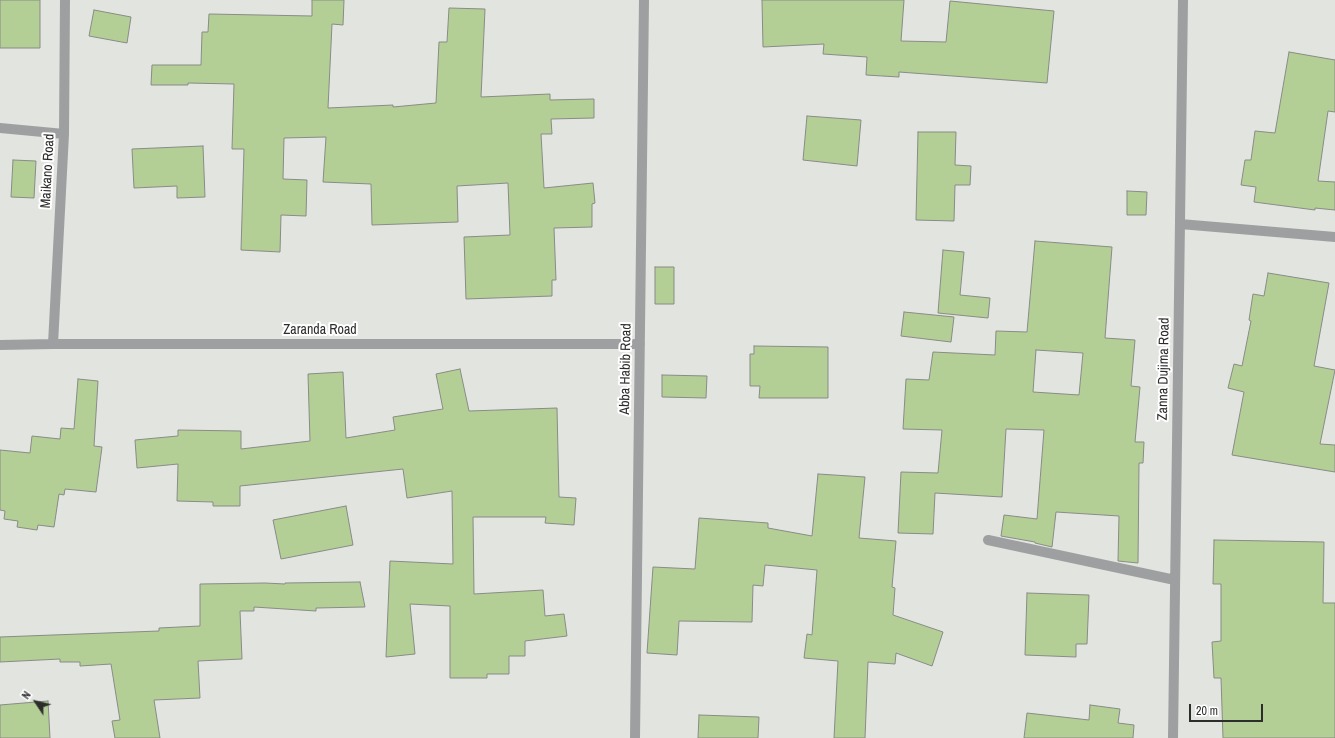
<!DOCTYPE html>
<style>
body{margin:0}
#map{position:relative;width:1335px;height:738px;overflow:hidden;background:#e2e4e0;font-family:"Archivo Narrow",sans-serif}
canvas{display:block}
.north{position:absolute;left:16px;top:682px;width:40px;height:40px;-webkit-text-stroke:3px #fff;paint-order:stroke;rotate:305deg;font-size:11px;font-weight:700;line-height:16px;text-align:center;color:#2d2e2c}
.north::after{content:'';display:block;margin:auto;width:14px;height:18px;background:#2d2e2c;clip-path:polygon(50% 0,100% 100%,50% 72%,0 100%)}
.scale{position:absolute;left:1189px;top:704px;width:74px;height:18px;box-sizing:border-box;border:2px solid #2d2e2c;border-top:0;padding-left:5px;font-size:12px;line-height:14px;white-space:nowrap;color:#2d2e2c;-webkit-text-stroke:3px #fff;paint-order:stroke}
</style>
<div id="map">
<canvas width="1335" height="738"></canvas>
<div class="north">N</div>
<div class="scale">20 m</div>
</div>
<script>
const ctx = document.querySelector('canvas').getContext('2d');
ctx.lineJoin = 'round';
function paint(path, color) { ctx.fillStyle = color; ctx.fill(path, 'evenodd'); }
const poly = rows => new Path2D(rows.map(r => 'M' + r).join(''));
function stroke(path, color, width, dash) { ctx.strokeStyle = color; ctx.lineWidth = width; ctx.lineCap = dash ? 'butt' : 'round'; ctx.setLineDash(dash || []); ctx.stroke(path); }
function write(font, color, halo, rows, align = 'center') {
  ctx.font = font + ' "Archivo Narrow",sans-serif'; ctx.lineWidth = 4; ctx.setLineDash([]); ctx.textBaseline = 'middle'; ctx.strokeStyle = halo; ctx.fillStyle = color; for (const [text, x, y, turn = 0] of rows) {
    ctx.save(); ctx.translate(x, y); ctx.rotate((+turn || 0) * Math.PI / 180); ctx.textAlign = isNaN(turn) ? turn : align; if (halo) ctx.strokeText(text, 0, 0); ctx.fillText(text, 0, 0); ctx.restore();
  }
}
const building = poly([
 [0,0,40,0,40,48,0,48,0,0],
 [312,0,344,0,343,25,332,24,328,108,393,105,393,107,436,103,439,42,447,42,449,8,485,9,481,97,550,94,550,100,594,99,594,118,551,119,552,134,541,134,544,188,593,183,595,203,592,204,592,227,554,228,556,280,552,280,552,296,466,299,464,237,510,235,508,183,457,186,458,222,372,225,371,184,323,182,326,137,284,138,283,179,307,180,306,216,281,215,280,252,241,250,244,149,232,149,234,84,188,83,188,85,151,85,152,65,201,65,202,32,208,32,209,14,312,16,312,0],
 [762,0,904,0,901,41,946,42,950,1,1054,11,1047,83,899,72,899,77,866,75,867,57,823,54,824,44,763,47,762,0],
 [94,10,131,17,127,43,89,36,94,10],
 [1289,52,1335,60,1335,112,1328,111,1318,181,1335,182,1335,210,1315,208,1315,210,1254,202,1256,187,1241,185,1245,160,1251,160,1255,131,1275,133,1289,52],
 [807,116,861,120,857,166,803,160,807,116],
 [918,132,956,132,955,165,971,166,970,185,955,185,954,221,916,220,918,132],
 [203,146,205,197,177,198,177,186,134,188,132,149,203,146],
 [13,160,36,161,34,198,11,197,13,160],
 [1127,191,1147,192,1146,215,1127,215,1127,191],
 [1035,241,1112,247,1105,338,1135,340,1131,386,1140,387,1135,442,1144,442,1143,463,1139,463,1138,563,1118,561,1119,516,1056,512,1052,547,1035,543,1035,542,1001,536,1004,515,1037,519,1044,430,1006,429,1002,497,935,493,933,534,898,533,901,472,938,473,942,430,903,429,906,379,929,380,933,352,995,355,996,331,1027,332,1035,241],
 [1036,350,1083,353,1079,395,1033,392,1036,350],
 [943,250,964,252,960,295,990,298,988,318,938,313,943,250],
 [655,267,674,267,674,304,655,304,655,267],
 [1268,273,1329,283,1314,366,1335,370,1320,444,1335,445,1335,472,1232,455,1244,392,1228,388,1234,364,1242,366,1251,321,1249,320,1253,294,1264,296,1268,273],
 [904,312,954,317,951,342,901,336,904,312],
 [754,346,828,347,828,398,759,398,760,386,750,386,750,354,754,354,754,346],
 [460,369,469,411,557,408,559,497,576,498,574,525,545,523,546,517,473,517,474,594,543,590,545,616,564,614,567,636,525,641,525,656,509,656,509,674,487,674,487,678,450,678,450,606,410,604,415,654,386,657,390,561,453,564,452,491,407,498,403,469,240,486,240,506,213,506,213,502,177,501,178,464,137,468,135,440,178,436,178,430,241,431,241,449,310,441,308,374,343,372,346,438,395,430,393,417,443,409,436,374,460,369],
 [662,375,707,376,706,398,662,397,662,375],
 [78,379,98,381,94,446,102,447,96,492,65,489,64,495,59,494,54,527,38,525,37,530,17,527,18,521,4,519,5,511,0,510,0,450,30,453,32,436,60,439,61,428,74,429,78,379],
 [818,474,865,477,859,538,896,541,892,587,895,588,893,615,943,632,932,666,896,653,895,664,868,662,865,738,834,738,838,661,804,658,807,634,812,635,817,570,765,565,763,586,753,585,752,622,679,621,677,655,647,653,653,567,695,569,699,518,768,523,768,528,812,536,818,474],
 [346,506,353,545,281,559,273,520,346,506],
 [1214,540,1324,542,1323,603,1335,603,1335,738,1223,738,1221,678,1214,678,1212,642,1221,641,1221,584,1213,584,1214,540],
 [360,582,365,607,316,608,316,611,254,607,254,611,240,611,242,659,198,661,200,698,154,700,160,738,115,738,112,721,120,720,111,664,80,666,80,662,60,662,60,659,0,662,0,637,159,631,159,628,200,626,200,584,265,583,285,584,285,583,360,582],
 [1027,593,1089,595,1087,644,1076,644,1076,657,1025,655,1027,593],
 [48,701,50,738,0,738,0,705,48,701],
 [1090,705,1120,709,1118,723,1134,725,1133,738,1024,738,1027,713,1089,720,1090,705],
 [699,715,759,717,758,738,698,738,699,715]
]);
const minor = poly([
 [0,128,64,134],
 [1180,224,1335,237],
 [53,344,64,134,65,0],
 [0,345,53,344,640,344],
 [988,540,1175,580],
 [635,738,644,0],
 [1173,738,1183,0]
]);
const streetNames = [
 ["Maikano Road",48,171,-87],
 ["Zaranda Road",320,330],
 ["Abba Habib Road",626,369,-89],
 ["Zanna Dujima Road",1164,369,-89]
];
paint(building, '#b3cf95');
stroke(building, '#898b87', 1);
stroke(minor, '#9e9fa1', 10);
write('14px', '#2d2e2c', '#fff', streetNames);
</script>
